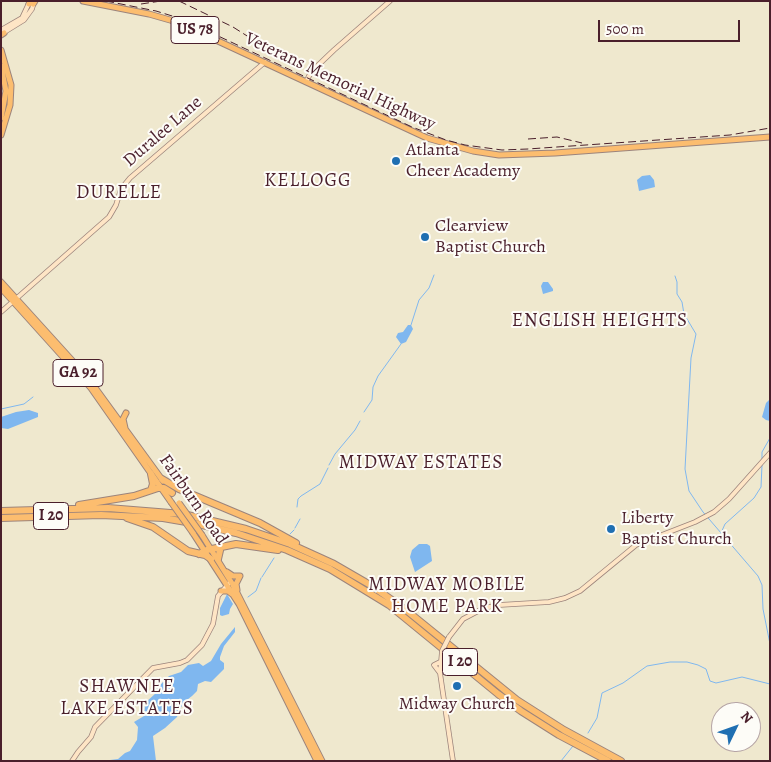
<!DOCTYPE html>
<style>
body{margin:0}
#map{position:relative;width:771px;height:762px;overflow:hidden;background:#efe8ce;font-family:Alegreya,serif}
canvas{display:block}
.frame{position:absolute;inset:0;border:2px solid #4a1f2b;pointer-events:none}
.north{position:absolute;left:711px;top:702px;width:50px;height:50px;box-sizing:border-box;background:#fdfcf7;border:1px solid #b5a4a5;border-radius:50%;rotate:48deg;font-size:14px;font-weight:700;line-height:20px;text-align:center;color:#4a1f2b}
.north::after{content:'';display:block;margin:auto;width:18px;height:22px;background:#1f6fb2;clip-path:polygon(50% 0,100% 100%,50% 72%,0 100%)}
.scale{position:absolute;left:598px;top:20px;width:142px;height:22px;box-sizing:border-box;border:2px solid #4a1f2b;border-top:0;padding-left:6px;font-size:15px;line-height:18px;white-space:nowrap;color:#4a1f2b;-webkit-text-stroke:4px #fdfcf7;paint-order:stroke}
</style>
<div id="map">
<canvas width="771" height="762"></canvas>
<div class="frame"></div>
<div class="north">N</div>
<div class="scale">500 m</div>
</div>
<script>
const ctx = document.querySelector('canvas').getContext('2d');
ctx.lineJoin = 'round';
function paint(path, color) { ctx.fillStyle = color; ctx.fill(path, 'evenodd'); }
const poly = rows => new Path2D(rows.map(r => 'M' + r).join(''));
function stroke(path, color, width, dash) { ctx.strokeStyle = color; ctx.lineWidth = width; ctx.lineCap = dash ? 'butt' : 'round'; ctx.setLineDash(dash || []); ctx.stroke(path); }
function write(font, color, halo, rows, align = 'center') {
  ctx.font = font + ' Alegreya,serif'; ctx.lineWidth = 4; ctx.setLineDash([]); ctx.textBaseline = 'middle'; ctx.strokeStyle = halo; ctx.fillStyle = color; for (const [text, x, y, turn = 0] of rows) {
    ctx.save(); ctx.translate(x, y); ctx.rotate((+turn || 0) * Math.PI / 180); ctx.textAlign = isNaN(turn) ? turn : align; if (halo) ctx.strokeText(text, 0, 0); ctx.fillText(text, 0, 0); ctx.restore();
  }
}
const water = poly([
 [650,175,654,180,655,187,639,191,637,180,642,176],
 [543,282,548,282,553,289,553,291,543,294,541,286],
 [408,325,411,325,413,329,406,342,401,344,396,337,398,333,403,332],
 [770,399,770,421,766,420,762,417,766,403],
 [29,410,38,413,38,417,8,429,1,428,1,417,16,412],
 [419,544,427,544,430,546,432,561,415,572,410,557,412,550],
 [227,594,233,604,230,609,229,614,222,616,220,615,220,608],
 [235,627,235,632,224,646,220,657,220,660,224,663,224,669,211,682,205,681,198,684,197,691,192,696,183,703,177,717,165,728,153,736,156,761,102,761,118,759,125,753,130,751,137,740,138,727,134,722,144,716,145,703,156,693,158,687,169,676,181,672,188,665,199,663,203,666,211,661,221,644]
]);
const stream = poly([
 [675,276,677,282,677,294,682,302,684,314,696,334,691,358,685,469,689,491,703,512,758,576,762,585,763,609,770,644],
 [411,325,419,300,429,288,434,275],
 [1,409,24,404,33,397],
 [364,412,372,400,373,387,378,376,401,344],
 [762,461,762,452,770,438],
 [329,465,335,454,355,430,360,421],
 [297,507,298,499,301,496,320,484,328,468],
 [295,528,300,519],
 [721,533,725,524,754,498,761,487,762,465],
 [290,534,294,530],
 [262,577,274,558],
 [248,597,256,591,261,578],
 [770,652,770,662],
 [588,733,597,718,602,693,623,683,647,666,670,662,687,662,698,665,706,669,710,681,716,683,742,677,770,684],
 [561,761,573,746]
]);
const secondary = poly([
 [1,30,22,18,29,3],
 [3,33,24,20,32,9,34,2],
 [306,82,311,72,334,50,390,1],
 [1,312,109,217,116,205,121,189,130,178,265,62],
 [449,637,463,619,484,608,499,605,549,602,565,598,580,591,636,545,695,522,714,512,729,499,770,453],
 [442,651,440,673,453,761],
 [440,673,434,665,440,662],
 [72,761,78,752,91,737,95,727,153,668,180,663,187,660,202,645,213,624,218,596,229,583]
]);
const primary = poly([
 [83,1,149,14,177,22,427,138,473,151,499,155,555,153,770,137],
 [29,4,30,1],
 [33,4,35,1],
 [1,35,4,33],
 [1,50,11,85,10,105,1,135],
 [1,66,6,91,1,118],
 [1,282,88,378,163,481],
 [1,288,91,388,171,502],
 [125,428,123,419,126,413],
 [193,533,239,604,317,761],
 [202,535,233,585,322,761],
 [227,572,233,576,240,576,236,584,237,590],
 [221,591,228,591,232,594]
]);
const highway = poly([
 [162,479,179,489,260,523,296,543],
 [151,490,153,484,151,474],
 [79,505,134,496,158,488,164,488,172,493],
 [1,511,108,508,183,514,246,529,290,544,334,564,372,586,406,610,517,700,564,730,621,761],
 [1,518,101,515,163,518,198,524,236,533,287,550,330,569,389,605,498,694,521,711,559,735,608,761],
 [127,518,153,527,188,551,205,555,211,559],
 [199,554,207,550,236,544,278,550],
 [218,559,221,546]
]);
const rail = poly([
 [106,1,156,11,182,19,412,127,446,140,465,145,502,150,528,149,730,135,770,128],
 [179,1,233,27,266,48],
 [141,4,161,1],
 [528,139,557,137,582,143]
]);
const secondaryBridge = poly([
 [442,651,449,637]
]);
const primaryBridge = poly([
 [171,502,193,533],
 [179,503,202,535]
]);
const markers = [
 [396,161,5,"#1f6fb2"],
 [425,237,5,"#1f6fb2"],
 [611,529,5,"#1f6fb2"],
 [457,686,5,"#1f6fb2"]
];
const shields = [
 [195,30,48],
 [78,373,50],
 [51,516,35],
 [460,662,35]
];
const shieldNames = [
 ["US 78",195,30],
 ["GA 92",78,373],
 ["I 20",51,516],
 ["I 20",460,662]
];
const streetNames = [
 ["Veterans Memorial Highway",340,82,25],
 ["Duralee Lane",163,132,-41],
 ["Fairburn Road",193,500,55]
];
const poiNames = [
 ["Atlanta",406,151],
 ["Cheer Academy",406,172],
 ["Clearview",435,227],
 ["Baptist Church",435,248],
 ["Liberty",621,519],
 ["Baptist Church",621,540],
 ["Midway Church",457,705,"center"]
];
const neighbourhoodNames = [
 ["KELLOGG",308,181],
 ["DURELLE",119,193],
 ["ENGLISH HEIGHTS",600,321],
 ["MIDWAY ESTATES",421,463],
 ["MIDWAY MOBILE",447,585],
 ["HOME PARK",447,607],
 ["SHAWNEE",127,687],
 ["LAKE ESTATES",127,709]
];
paint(water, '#7fb7ef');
stroke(stream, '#7fb7ef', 1);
stroke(secondary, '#9c847c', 5.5);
stroke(primary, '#9c847c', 7);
stroke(highway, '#9c847c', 8);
stroke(secondary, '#fee5c5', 4);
stroke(primary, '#fcbd6f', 5);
stroke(highway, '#fcbd6f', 6);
stroke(rail, '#4a1f2b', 1, [8, 4]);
stroke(secondaryBridge, '#9c847c', 5.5, []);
stroke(primaryBridge, '#9c847c', 7, []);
stroke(secondaryBridge, '#fee5c5', 4);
stroke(primaryBridge, '#fcbd6f', 5);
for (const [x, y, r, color] of markers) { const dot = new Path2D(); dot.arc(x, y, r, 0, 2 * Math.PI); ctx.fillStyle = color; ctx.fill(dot); stroke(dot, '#fdfcf7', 2); }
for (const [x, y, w] of shields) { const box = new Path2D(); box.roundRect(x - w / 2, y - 13.5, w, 27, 4); ctx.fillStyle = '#fdfcf7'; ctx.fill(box); stroke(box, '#4a1f2b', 1); }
write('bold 16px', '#4a1f2b', null, shieldNames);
write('18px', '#4a1f2b', '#fdfcf7', streetNames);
write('18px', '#4a1f2b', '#fdfcf7', poiNames, 'left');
ctx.letterSpacing = '1px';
write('19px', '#4a1f2b', '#fdfcf7', neighbourhoodNames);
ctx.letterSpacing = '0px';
</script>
